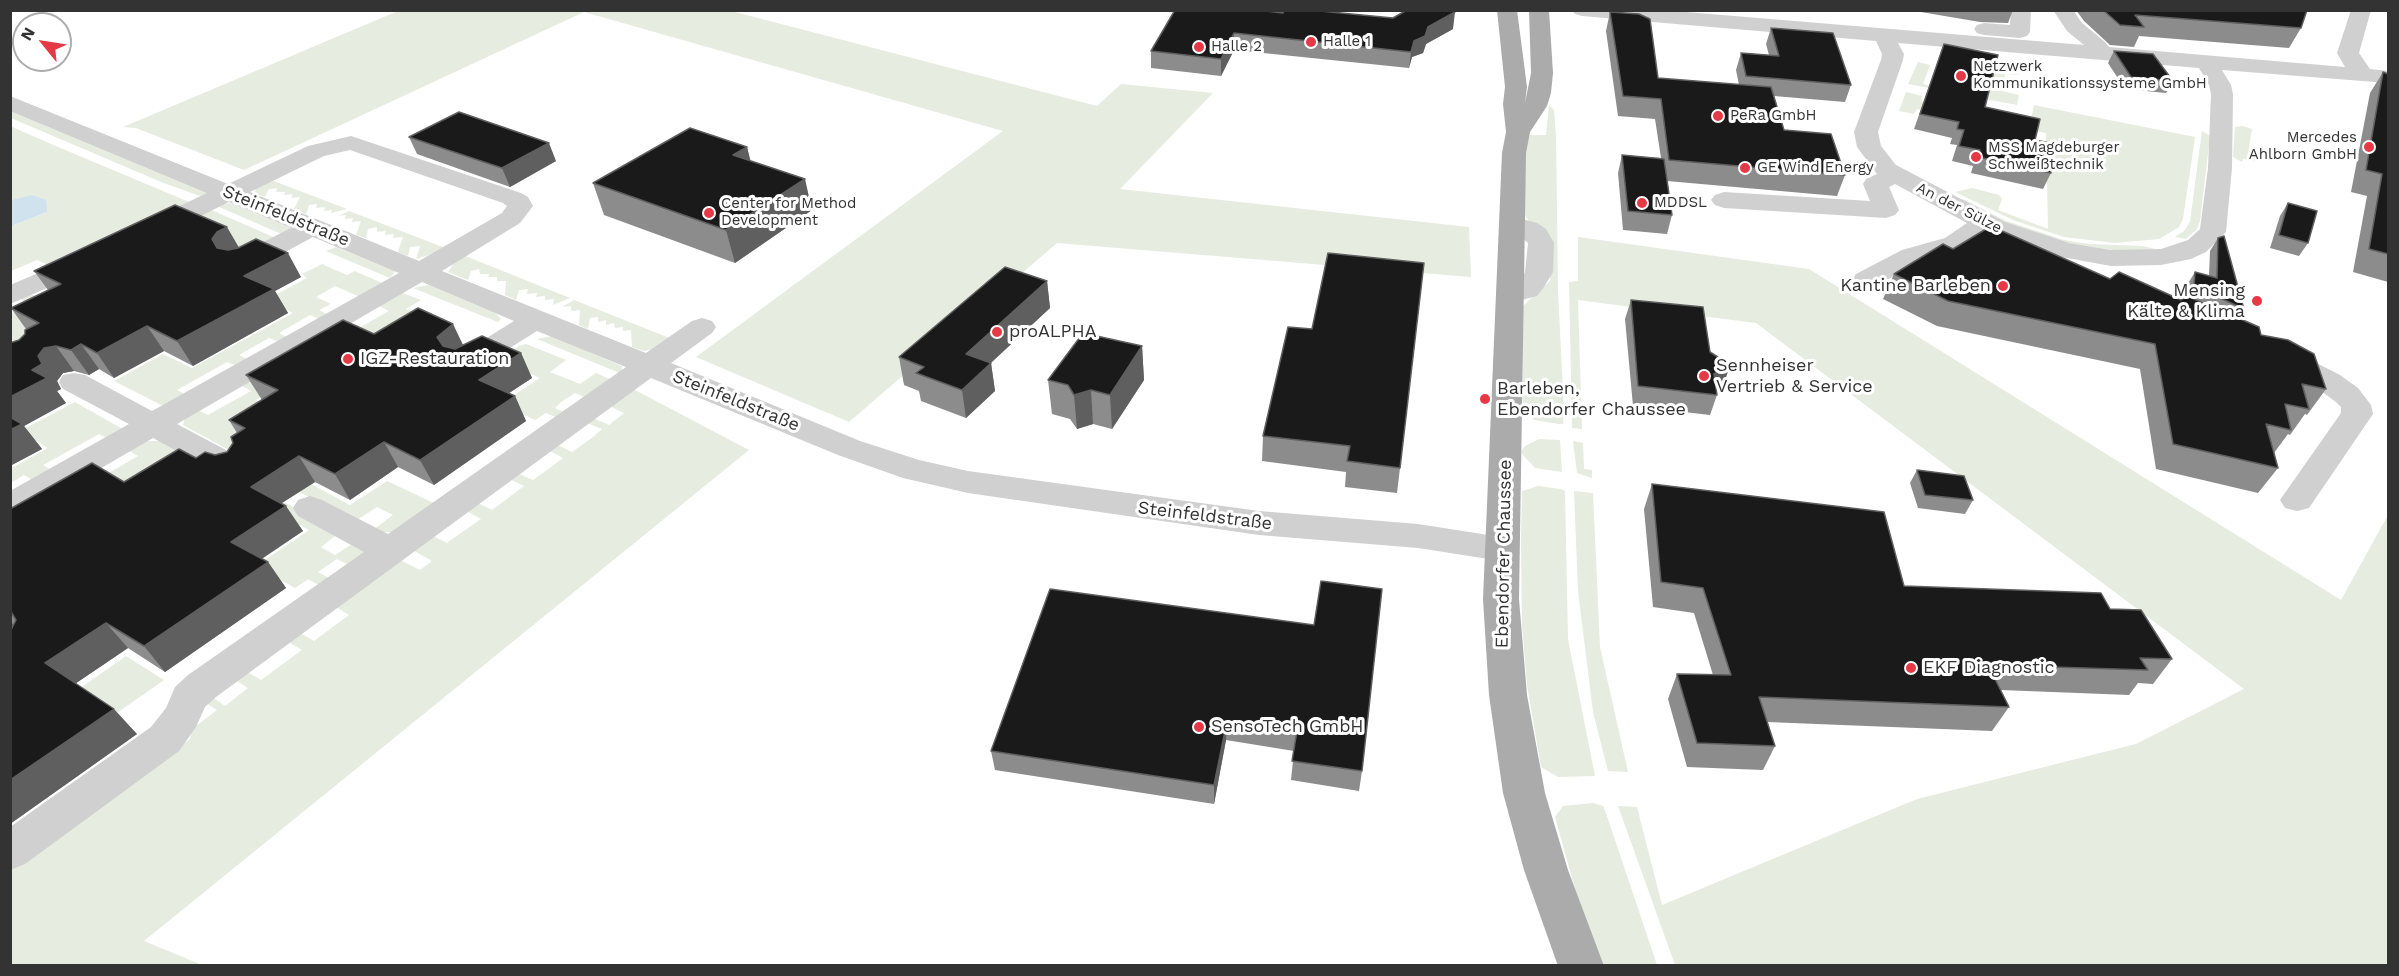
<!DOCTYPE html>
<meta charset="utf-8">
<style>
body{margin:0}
#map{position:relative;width:2399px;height:976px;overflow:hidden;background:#fff;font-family:"Work Sans",sans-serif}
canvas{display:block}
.frame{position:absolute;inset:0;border:12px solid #333;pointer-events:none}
.north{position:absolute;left:12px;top:12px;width:60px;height:60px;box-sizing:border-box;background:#fff;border:2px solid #adadad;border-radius:50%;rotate:300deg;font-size:16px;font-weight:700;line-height:24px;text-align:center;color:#333}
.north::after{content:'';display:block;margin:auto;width:21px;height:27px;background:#e63946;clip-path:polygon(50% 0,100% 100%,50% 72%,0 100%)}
</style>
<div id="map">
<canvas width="2399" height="976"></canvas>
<div class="frame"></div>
<div class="north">N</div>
</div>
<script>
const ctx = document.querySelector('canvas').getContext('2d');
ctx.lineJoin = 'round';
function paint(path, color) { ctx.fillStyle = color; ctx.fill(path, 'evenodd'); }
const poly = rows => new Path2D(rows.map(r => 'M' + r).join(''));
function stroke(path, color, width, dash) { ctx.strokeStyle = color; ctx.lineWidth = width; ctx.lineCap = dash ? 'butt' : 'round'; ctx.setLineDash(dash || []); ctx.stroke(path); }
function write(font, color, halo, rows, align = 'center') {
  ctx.font = font + ' "Work Sans",sans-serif'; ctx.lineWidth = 6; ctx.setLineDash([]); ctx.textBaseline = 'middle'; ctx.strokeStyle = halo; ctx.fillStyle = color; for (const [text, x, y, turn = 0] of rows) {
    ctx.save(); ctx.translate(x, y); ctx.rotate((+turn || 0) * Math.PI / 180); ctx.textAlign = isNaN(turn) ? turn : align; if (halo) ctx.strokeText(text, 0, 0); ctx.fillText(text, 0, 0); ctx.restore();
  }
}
const green = poly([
 [398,11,731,11,1097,106,1121,84,1213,93,1120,189,1469,227,1471,277,1057,243,849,422,696,357,1003,131,584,12,244,170,136,128,123,127],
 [1918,62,1930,65,1923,84,1941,88,1940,90,1908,84],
 [1992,70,2022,75,2005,74,2002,91,2019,95,2017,105,1968,96],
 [1906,92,1922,96,1921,102,2030,125,2034,105,2195,137,2183,219,2179,227,2159,239,2115,243,2064,237,2013,220,1955,192,1972,188,1999,195,2002,199,1998,210,2048,229,2046,133,2026,129,2033,135,1917,109,1914,114,1899,111],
 [1549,105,1554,110,1556,136,1558,291,1564,412,1563,424,1559,424,1534,420,1523,408,1523,306,1550,281,1550,247,1525,216,1525,151,1529,135,1546,135],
 [10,111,148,168,208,192,203,197,161,182,11,118],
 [10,126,58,147,194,204,177,212,168,208,138,222,137,231,127,227,96,241,97,250,87,245,60,258,52,262,61,267,51,271,41,267,46,264,37,260,11,271,11,226,47,212,33,195,11,200],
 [2242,126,2252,129,2247,158,2258,162,2243,159,2242,162,2233,157,2235,127],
 [2202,131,2210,136,2200,221,2197,229,2186,239,2175,237,2184,231,2190,222],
 [271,180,347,209,331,213,332,210,324,211,325,207,316,208,317,204,309,205,306,214,294,209,300,197,291,198,293,194,284,195,285,192,276,192,277,188,269,189,265,197,254,193,258,184],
 [1952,197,1965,200,2006,221,2064,240,2089,244,2143,246,2155,249,2119,251,2061,242,2014,228],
 [230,203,233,204,291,228,286,236,217,206],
 [209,209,278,239,252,253,216,238,189,219],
 [349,211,448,249,416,259,420,246,410,247,408,256,398,252,403,237,393,238,394,234,385,235,386,231,377,232,377,227,368,229,366,238,356,235,361,221,352,222,353,218,345,219,346,215,338,216],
 [1578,237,1809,269,2341,600,2388,515,2388,965,1675,965,1618,806,1637,807,1662,905,1917,799,2136,744,2244,689,1756,323,1578,300,1582,429,1572,428,1569,282,1578,281],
 [336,247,395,271,390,278,326,251],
 [463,255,570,298,553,305,554,299,545,300,545,296,536,297,537,293,527,294,528,289,519,290,516,300,505,295,506,281,497,281,497,277,488,277,489,274,480,274,479,269,471,271,468,280,448,272,457,258],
 [322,264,347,275,355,271,384,284,362,298,335,286,316,297,331,304,319,310,330,316,322,320,310,315,279,333,290,339,281,343,269,338,239,355,251,361,239,367,227,362,177,390,188,396,165,407,114,381,163,354,192,368,293,313,266,300,307,278,302,274],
 [429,285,495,313,501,319,498,322,413,288],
 [400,292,421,300,406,309,441,323,357,341,256,400,286,416,249,461,183,425,185,417,196,409,208,415,251,391,239,384,359,328,389,311,377,305],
 [30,294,73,309,23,334,50,349,39,355,11,339,11,314,29,304,20,299],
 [574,300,672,339,661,348,644,351,632,347,631,330,623,331,623,327,615,328,614,323,606,325,606,320,598,322,598,317,590,318,588,329,579,325,580,310,571,311,571,306,562,307],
 [552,336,622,366,622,374,537,339],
 [526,344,566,360,550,372,580,384,596,373,614,381,589,399,575,393,561,402,555,408,568,414,560,419,546,413,535,420,501,404,540,378,498,359,519,346],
 [633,389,749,450,144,941,202,965,11,966,11,866,55,838,190,739,192,729,217,710,203,701,209,695,225,706,248,688,232,678,244,670,261,680,302,650,285,640,297,631,314,641,349,615,333,605,398,559,420,570,432,561,411,549,431,535,447,543,458,535,481,519,465,510,476,502,492,510,524,486,509,479,517,473,533,480,543,473,563,458,548,450,556,444,572,452,593,437,602,429,587,423,593,418,609,425,624,413,609,406],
 [75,402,126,431,111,440,99,434,54,459,43,465,54,472,36,482,24,475,11,483,10,469,48,448,20,431],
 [1539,439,1560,440,1562,472,1535,468,1523,455,1521,452,1525,446],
 [145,441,159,441,226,476,10,530,138,456,126,449],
 [1573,441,1583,443,1584,469,1592,470,1592,478,1577,473],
 [387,481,438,505,392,532,381,532,374,529,393,515,377,507,357,520,299,492,311,484,350,505],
 [1538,486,1561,489,1565,491,1568,639,1595,776,1558,777,1541,767,1527,685,1522,626,1521,539,1522,491],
 [1574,491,1593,493,1600,647,1628,772,1608,771,1593,712,1578,591],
 [284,502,340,532,321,547,335,555,357,541,365,549,364,554,351,566,337,559,318,572,333,580,322,587,308,579,295,588,256,566,309,530,271,510],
 [126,656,164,680,117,713,79,689],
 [1593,803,1603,806,1607,816,1657,965,1602,965,1578,900,1555,817,1563,806]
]);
const water = poly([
 [32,195,46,200,47,212,11,226,11,200]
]);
const minor = poly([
 [1572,10,1662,10,2084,45,2067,31,2053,10,2073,10,2082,23,2104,41,2109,47,2345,67,2337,53,2351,10,2371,10,2359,53,2370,69,2388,71,2388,83,2222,70,2231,85,2233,94,2232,168,2226,232,2206,252,2191,259,2161,265,2111,266,2056,256,1986,233,1963,250,1919,262,1876,286,1866,288,1856,286,1852,280,1856,274,1902,250,1945,238,1967,223,1895,184,1889,187,1899,210,1895,215,1886,218,1724,208,1715,205,1711,200,1715,195,1724,192,1870,201,1863,184,1866,179,1877,174,1857,147,1854,132,1881,60,1882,54,1876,41,1582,16,1575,14,1572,10],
 [1898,43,2199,68,2209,85,2211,94,2208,168,2200,229,2188,240,2161,249,2111,250,2069,243,2005,222,1896,165,1881,146,1878,132,1903,60,1904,54,1898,43],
 [2011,10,2031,10,2030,32,2027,36,2020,38,1984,35,1977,33,1974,29,1977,25,1984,23,2010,25,2011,10],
 [10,96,228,184,308,146,351,136,521,193,528,197,533,206,520,223,442,271,646,353,692,321,702,318,712,321,716,327,712,333,671,363,860,441,919,460,968,471,1259,511,1418,524,1501,537,1513,540,1518,549,1513,558,1501,561,1418,548,1259,535,968,493,903,478,838,455,651,378,216,697,205,707,196,727,179,751,25,864,10,870,10,827,151,727,166,708,175,687,188,675,364,552,298,516,293,508,298,500,310,496,322,500,388,534,626,367,537,331,476,369,466,372,456,369,451,363,456,357,514,321,422,282,177,424,243,459,248,467,243,475,232,478,221,475,153,438,22,514,10,517,10,491,129,424,63,389,59,382,63,375,74,373,85,375,152,411,399,273,313,237,252,270,242,272,232,270,228,264,232,258,291,228,229,202,160,236,151,238,142,236,138,230,142,224,207,193,10,111,10,96],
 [350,150,503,203,507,206,502,213,419,261,250,192,324,156,350,150],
 [1512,216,1537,223,1546,229,1554,243,1553,272,1544,287,1537,296,1511,303,1501,301,1497,295,1501,289,1517,284,1522,278,1525,272,1528,243,1519,235,1503,230,1499,224,1503,218,1512,216],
 [83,254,93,256,96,262,93,268,10,304,10,285,83,254],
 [2283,348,2293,351,2340,375,2358,388,2371,405,2373,414,2309,508,2297,511,2285,508,2280,500,2341,413,2341,407,2336,402,2318,389,2273,363,2268,357,2273,351,2283,348]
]);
const major = poly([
 [1497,10,1517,10,1527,87,1525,103,1531,73,1529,10,1549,10,1553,73,1551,93,1547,106,1530,132,1526,153,1519,599,1527,695,1545,793,1568,870,1604,966,1558,966,1524,870,1503,793,1489,695,1483,599,1502,153,1506,132,1503,104,1505,87,1497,10]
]);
const wall = poly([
 [1175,10,1453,29,1426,44,1423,53,1412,57,1409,68,1234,50,1221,76,1151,68,1151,51],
 [1909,10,2013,10,2008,23,1980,22],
 [2076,10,2307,10,2301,28,2289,48,2139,36,2134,47,2110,45,2084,21],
 [1610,12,1658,78,1739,85,1736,70,1741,53,1769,55,1766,44,1771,28,1851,85,1845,102,1774,96,1784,130,1845,175,1837,196,1667,181,1672,215,1667,234,1623,230,1618,173,1622,155,1661,158,1655,119,1618,116,1606,31],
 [1944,44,1985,107,2035,140,2051,173,2043,189,1971,173,1973,166,1952,161,1957,145,1950,144,1952,138,1914,129],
 [2114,51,2173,81,2166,93,2125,89,2108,63],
 [2383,72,2388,74,2388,282,2353,272,2367,196,2351,192,2370,93],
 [409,137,556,161,510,187,417,154],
 [747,147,750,161,812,210,735,263,604,215,593,183],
 [2288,203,2308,243,2299,256,2270,248,2280,216],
 [2218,238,2244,309,2238,318,2261,335,2326,389,2307,415,2305,414,2290,435,2288,434,2274,453,2278,468,2258,493,2156,469,2140,369,1937,326,1883,299,1894,274,1953,249,2110,279,2181,300,2187,296,2187,285,2195,272,2209,276,2210,251],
 [239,248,301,277,275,291,288,313,193,366,164,351,114,378,99,369,89,375,74,371,63,373,57,381,61,389,57,391,66,403,24,426,42,449,10,466,10,343,19,340,25,334,26,329,11,308,48,290,34,271],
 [1047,281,1050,308,991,363,995,391,966,418,921,401,919,391,904,385,899,357],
 [1631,300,1710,352,1724,384,1716,389,1717,395,1710,415,1633,406,1625,319],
 [1288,327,1400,468,1397,493,1345,487,1346,472,1262,461,1263,436],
 [374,334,521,353,532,378,509,393,515,396,526,421,434,485,398,467,350,500,315,482,281,503,303,531,262,559,268,562,286,588,165,672,128,648,76,683,137,734,10,824,10,509,124,482,196,458,227,452,233,443,237,433,229,420,262,400,246,375],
 [1142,346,1144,380,1112,429,1093,424,1077,429,1070,419,1052,414,1048,380],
 [1917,470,1973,500,1965,514,1918,508,1910,483],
 [1652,484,1904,586,2110,609,2172,659,2153,684,2138,683,2129,695,2001,690,2009,707,1992,731,1767,722,1775,746,1763,770,1687,767,1668,699,1677,674,1713,675,1694,613,1653,607,1644,509],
 [1314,625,1362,771,1359,791,1291,780,1294,751,1226,740,1214,804,995,770,991,751]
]);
const shadedWall = poly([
 [1455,12,1453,29,1426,44,1423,53,1412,57,1409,68,1411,52,1414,41,1428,27],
 [1234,33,1234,50,1221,76,1221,59],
 [549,143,556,161,510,187,502,168],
 [747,147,755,178,733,155],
 [805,179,812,210,735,263,726,230],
 [227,227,241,251,226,263,212,239,217,232],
 [288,253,301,277,275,291,288,313,193,366,177,341,244,276],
 [1047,281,1050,308,970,382,966,354],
 [453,324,465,349,449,362,437,337],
 [147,326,164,351,114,378,97,353],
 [81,344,99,369,89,375,71,350],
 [56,346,74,371,63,373,57,381,61,389,57,391,66,403,24,426,42,449,10,466,10,397,32,370,38,356,44,348],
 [1142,346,1144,380,1112,429,1110,395],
 [521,353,532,378,491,405,479,380],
 [991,363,995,391,966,418,962,390],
 [1730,365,1724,384,1707,393,1714,374],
 [1091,390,1093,424,1077,429,1074,395],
 [515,396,526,421,434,485,420,460],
 [384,442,398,467,350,500,335,474],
 [299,456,315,482,268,512,251,487],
 [286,506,303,531,249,567,231,542],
 [268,562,286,588,165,672,144,646],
 [10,621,20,631,10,633],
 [106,623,128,648,69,688,45,663],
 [114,709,137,734,10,824,10,780],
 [1227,721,1226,740,1214,804,1214,785]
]);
const building = poly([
 [1175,10,1257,10,1283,13,1284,10,1310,10,1393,18,1407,10,1450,10,1455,12,1428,27,1425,36,1414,41,1411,52,1234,33,1221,59,1151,51,1175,10],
 [2103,10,2307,10,2301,28,2135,15,2144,27,2120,25,2103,10],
 [1610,12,1639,14,1650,19,1658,78,1771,87,1784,130,1831,134,1845,175,1669,160,1661,99,1623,96,1610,12],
 [1771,28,1833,33,1851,85,1746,76,1741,53,1779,56,1771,28],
 [1944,44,1998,55,1985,107,2040,119,2035,140,2050,143,2051,173,1978,157,1980,150,1959,146,1964,130,1957,129,1959,122,1920,114,1944,44],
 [2114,51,2153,54,2173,81,2131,77,2114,51],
 [2383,72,2388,74,2388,254,2369,249,2382,174,2366,170,2383,72],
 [459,112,549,143,502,168,409,137,459,112],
 [690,128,747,147,733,155,805,179,726,230,593,183,690,128],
 [1622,155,1664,159,1672,215,1628,211,1622,155],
 [2288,203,2317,211,2308,243,2279,235,2288,203],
 [175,205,227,227,217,232,212,239,217,248,228,250,238,248,256,239,288,253,244,276,274,289,177,341,147,326,97,353,81,344,71,350,56,346,44,348,38,356,42,364,32,370,47,378,10,397,10,343,19,340,25,334,25,330,39,323,11,308,61,284,34,271,175,205],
 [1991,226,2110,279,2119,272,2181,300,2187,296,2259,327,2261,335,2288,340,2314,354,2326,389,2302,384,2309,409,2285,404,2291,430,2266,424,2278,468,2173,444,2155,344,1948,301,1894,274,1943,244,1953,249,1991,226],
 [2224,236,2244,309,2194,286,2195,272,2217,278,2218,238,2224,236],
 [1328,253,1424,263,1400,468,1347,461,1350,446,1263,436,1288,327,1312,329,1328,253],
 [1005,267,1047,281,966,354,991,363,962,390,916,373,924,367,899,357,1005,267],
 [1631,300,1703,307,1710,352,1730,365,1714,374,1717,395,1638,386,1631,300],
 [418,308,453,324,437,337,443,346,455,349,482,336,521,353,479,380,515,396,420,460,384,442,335,474,299,456,251,487,286,506,231,542,268,562,144,646,106,623,45,663,114,709,10,780,10,632,16,620,10,610,10,509,92,463,124,482,179,449,196,458,205,452,215,455,227,452,233,443,231,437,245,428,229,420,278,390,246,375,343,320,374,334,418,308],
 [1083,333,1142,346,1110,395,1091,390,1074,395,1068,385,1048,380,1083,333],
 [10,417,22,424,10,430,10,417],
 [1917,470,1964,476,1973,500,1925,495,1917,470],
 [1652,484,1884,512,1904,586,2101,593,2110,609,2141,610,2172,659,2140,658,2148,670,1988,665,2009,707,1759,697,1775,746,1697,743,1677,674,1731,675,1703,588,1661,582,1652,484],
 [1321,581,1382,589,1362,771,1292,761,1297,731,1227,721,1214,785,991,751,1050,589,1314,625,1321,581]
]);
const markers = [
 [1311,42,6,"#e63946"],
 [1199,47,6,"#e63946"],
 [1961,76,6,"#e63946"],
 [1718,116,6,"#e63946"],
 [2369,147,6,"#e63946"],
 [1976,157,6,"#e63946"],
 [1745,168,6,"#e63946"],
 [1642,203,6,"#e63946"],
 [709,213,6,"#e63946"],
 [2003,286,6,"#e63946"],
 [2257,301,6,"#e63946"],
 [997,332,6,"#e63946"],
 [348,359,6,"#e63946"],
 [1704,376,6,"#e63946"],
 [1485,399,6,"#e63946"],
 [1911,668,6,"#e63946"],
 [1199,727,6,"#e63946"]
];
const farPoinames = [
 ["Halle 1",1323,42],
 ["Halle 2",1211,47],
 ["Netzwerk",1973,67],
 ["Kommunikationssysteme GmbH",1973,84],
 ["PeRa GmbH",1730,116],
 ["Mercedes",2357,138,"right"],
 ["Ahlborn GmbH",2357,155,"right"],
 ["MSS Magdeburger",1988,148],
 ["Schweißtechnik",1988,165],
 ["GE Wind Energy",1757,168],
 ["MDDSL",1654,203],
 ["Center for Method",721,204],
 ["Development",721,221]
];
const farStreetnames = [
 ["An der Sülze",1959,208,27]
];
const streetNames = [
 ["Steinfeldstraße",286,216,22],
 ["Steinfeldstraße",736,401,22],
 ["Steinfeldstraße",1205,516,7],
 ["Ebendorfer Chaussee",1504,554,-89]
];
const poiNames = [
 ["Kantine Barleben",1991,286,"right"],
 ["Mensing",2245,291,"right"],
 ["Kälte & Klima",2245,312,"right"],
 ["proALPHA",1009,332],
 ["IGZ-Restauration",360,359],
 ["Sennheiser",1716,366],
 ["Vertrieb & Service",1716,387],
 ["Barleben,",1497,389],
 ["Ebendorfer Chaussee",1497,410],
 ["EKF Diagnostic",1923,668],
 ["SensoTech GmbH",1211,727]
];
paint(green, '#e6ecdf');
paint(water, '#cfe2ee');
paint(minor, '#d0d0d0');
paint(major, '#ababab');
paint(wall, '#8c8c8c');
paint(shadedWall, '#5f5f5f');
paint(building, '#1a1a1a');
stroke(building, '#5f5f5f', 1.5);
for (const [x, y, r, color] of markers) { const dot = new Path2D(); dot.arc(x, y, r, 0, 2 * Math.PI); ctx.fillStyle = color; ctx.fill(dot); stroke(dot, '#fff', 2); }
write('15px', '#333', '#fff', farPoinames, 'left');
write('15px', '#333', '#fff', farStreetnames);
write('18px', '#333', '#fff', streetNames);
write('18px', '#333', '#fff', poiNames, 'left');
</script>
